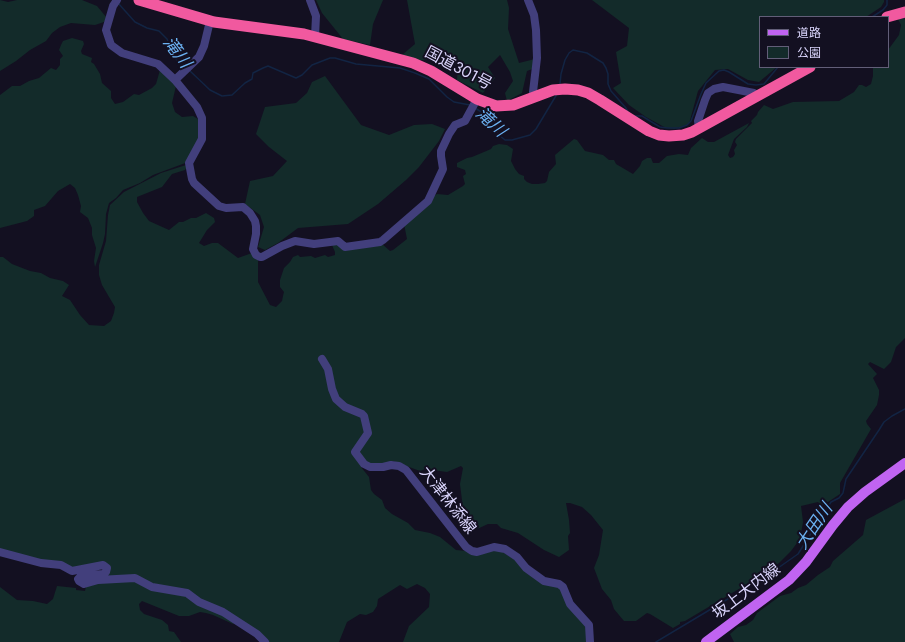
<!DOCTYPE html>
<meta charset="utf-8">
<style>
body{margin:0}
#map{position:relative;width:905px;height:642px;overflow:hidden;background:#131021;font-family:Jost,"Noto Sans JP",sans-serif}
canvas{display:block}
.legend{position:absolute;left:759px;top:16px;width:130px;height:52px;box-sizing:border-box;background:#131021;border:1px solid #625e78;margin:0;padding:5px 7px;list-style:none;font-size:12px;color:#d9d4fb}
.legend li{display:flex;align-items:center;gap:8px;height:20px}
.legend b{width:20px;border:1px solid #625e78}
</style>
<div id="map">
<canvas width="905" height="642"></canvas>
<ul class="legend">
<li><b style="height:5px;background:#c064f1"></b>道路</li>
<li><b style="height:11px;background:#132b2a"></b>公園</li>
</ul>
</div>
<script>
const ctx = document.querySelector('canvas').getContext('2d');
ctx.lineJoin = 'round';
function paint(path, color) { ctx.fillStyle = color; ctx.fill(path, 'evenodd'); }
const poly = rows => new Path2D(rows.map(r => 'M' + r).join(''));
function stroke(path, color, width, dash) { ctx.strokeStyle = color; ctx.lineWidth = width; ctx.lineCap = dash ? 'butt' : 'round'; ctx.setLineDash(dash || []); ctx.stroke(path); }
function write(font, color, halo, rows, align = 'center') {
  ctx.font = font + ' Jost,"Noto Sans JP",sans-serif'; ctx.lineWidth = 4; ctx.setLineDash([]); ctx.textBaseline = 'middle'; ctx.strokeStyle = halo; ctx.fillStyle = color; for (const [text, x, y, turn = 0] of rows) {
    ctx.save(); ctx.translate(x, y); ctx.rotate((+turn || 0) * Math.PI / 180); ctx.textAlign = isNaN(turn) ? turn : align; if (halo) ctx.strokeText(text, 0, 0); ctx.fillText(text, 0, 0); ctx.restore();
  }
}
const green = poly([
 [0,0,8,2,17,0,82,0,97,6,107,18,104,22,95,25,71,23,60,27,52,33,46,41,30,50,16,61,0,71],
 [316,0,383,0,373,24,370,45,343,39,322,13],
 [407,0,507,0,509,8,508,29,519,63,535,59,535,68,527,71,522,93,507,101,505,93,513,81,510,72,500,55,488,67,495,78,483,93,457,80,458,65,436,60,408,60,402,55,415,44],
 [592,0,884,0,884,2,881,7,866,17,760,17,760,67,777,67,759,82,748,80,728,69,715,70,698,91,689,124,682,127,674,129,666,128,646,117,629,105,613,88,621,83,616,52,627,46,629,28],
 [905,18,905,338,896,347,891,362,884,369,870,362,868,364,877,374,873,378,879,390,879,395,877,405,866,421,867,424,871,429,840,483,840,494,822,506,818,502,801,506,803,522,800,539,791,551,779,563,764,574,685,621,680,622,680,624,673,628,650,614,647,613,636,621,624,621,614,609,611,600,602,589,594,568,599,555,603,530,591,515,582,507,570,503,566,503,569,520,570,533,568,536,569,550,559,557,544,550,518,533,501,528,497,524,488,524,475,530,464,516,460,484,463,468,461,466,447,472,425,469,420,471,393,461,384,465,364,463,361,467,369,477,371,490,374,494,382,500,385,508,392,514,408,523,415,530,430,533,440,537,456,550,476,552,496,548,560,587,587,624,589,642,403,642,409,626,429,607,430,594,425,588,417,584,407,589,400,585,378,599,377,606,373,612,366,615,360,614,347,622,339,642,268,642,223,610,138,578,97,579,109,569,81,569,0,551,0,257,3,257,12,264,30,271,41,273,50,278,63,281,69,285,62,296,70,300,80,315,89,325,104,326,111,321,114,313,115,307,102,285,99,275,99,265,106,241,108,215,110,205,124,192,161,173,186,165,187,167,185,170,172,174,162,187,137,197,137,202,143,213,149,221,169,230,179,222,183,222,191,218,196,218,206,213,214,218,215,222,207,230,199,243,204,246,212,243,218,243,238,258,252,253,258,258,258,282,270,305,276,307,282,301,283,296,284,292,280,287,280,280,284,268,290,262,293,257,298,255,300,257,311,256,315,258,325,255,328,257,335,255,335,252,332,245,340,244,381,243,390,251,393,250,407,239,404,224,434,196,437,194,448,195,463,186,465,184,463,176,466,174,465,170,457,167,457,163,467,158,472,157,484,152,491,149,493,146,499,144,507,145,513,149,511,161,515,169,519,174,524,176,524,179,527,182,532,184,538,184,545,183,547,181,549,172,556,164,555,155,574,139,577,140,585,151,603,155,609,160,614,160,616,164,633,174,640,166,642,161,647,158,651,158,653,163,659,163,667,156,679,154,688,155,691,148,702,138,708,142,714,142,749,123,747,127,734,139,728,155,730,158,733,157,735,154,734,150,737,145,735,142,736,139,752,123,751,121,757,115,758,112,764,105,773,109,793,102,839,101,854,92,859,85,862,85,866,87,871,84,873,76,873,67,888,67,888,50,899,35,901,25,898,19],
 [72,38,83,41,84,44,81,51,82,54,92,58,91,62,94,64,100,74,102,83,111,91,111,98,115,104,123,102,134,94,139,95,152,88,156,84,160,70,162,68,176,86,172,103,175,112,182,117,193,116,198,119,201,138,188,162,153,175,140,183,123,190,116,198,109,203,106,214,105,234,103,243,95,267,94,261,96,248,92,235,92,228,88,218,80,212,81,206,78,195,75,188,70,184,58,191,45,206,34,210,34,216,27,221,0,228,0,95,12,86,20,86,29,81,39,78,51,68,56,70,60,65,60,59,63,56,59,50,61,45,63,41],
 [325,76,361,125,389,135,414,125,432,124,445,129,439,141,419,167,406,180,378,204,348,224,298,228,278,243,265,250,258,247,264,227,260,215,245,204,250,181,273,176,287,161,269,147,256,134,265,107,296,103,307,93,312,82],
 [905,499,905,642,734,642,730,634,738,627,746,625,753,620,757,613,780,596,791,593,798,588,806,585,818,575,830,567,833,561,863,535,866,520],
 [134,580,182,593,235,622,233,624,213,615,206,613,200,612,189,616,179,616,142,601,139,604,140,610,144,614,162,620,168,625,169,631,174,632,181,642,0,642,0,587,17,600,33,601,47,604,53,599,57,586,76,588,76,590,85,591,86,586,96,582]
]);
const stream = poly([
 [118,3,135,22,147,28,159,31,167,39,173,54,178,62,184,66],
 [872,17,883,10,887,5,887,0],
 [189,70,210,90,222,96,232,95,245,83,252,79,253,73,263,68,268,66,296,78,302,75,312,65,330,58,335,58,356,64,400,68,415,73,429,79,447,97,454,102,470,105],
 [560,84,561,74,565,60,569,53,573,50,587,53,603,63,606,68,608,74,608,84,611,91,626,108,628,112],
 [475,108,486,115,499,135,505,140,512,140,530,135,536,129,557,94],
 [634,116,642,116,660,127,667,128,679,128,687,125,691,121,701,94,706,83,719,71,724,70,729,72,748,84,756,85,764,84,778,67],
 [656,642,768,575,798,554,831,502,839,498,843,493,846,479,879,430,884,422,892,416,905,409]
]);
const minor = poly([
 [117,0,113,6,106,30,111,45,122,53,158,64,175,80,197,107,202,118,202,139,189,163,192,179,194,183,219,206,226,208,243,207,250,213,255,221,256,226,256,234,253,249,256,255,260,257,262,257,282,246,295,241,314,244,338,241,345,247,380,242,383,240,428,201,443,169,441,156,441,151,449,134,455,125,465,121,477,99],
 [310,0,316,16,315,37],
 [528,0,534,15,536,30,537,58,533,92,535,97],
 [175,80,199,57,204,46,210,21],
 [699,128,698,121,705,100,708,93,714,89,723,87,754,93,757,96],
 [322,359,328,369,332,389,336,399,345,407,362,414,364,416,368,433,355,452,364,464,370,467,383,467,391,465,399,466,406,470,466,547,472,551,477,552,494,547,505,549,517,557,526,568,544,581,559,584,563,587,570,604,589,625,590,642],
 [0,552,41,563,61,565,72,571,103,565,107,568,106,572,103,574,81,576,78,579,79,581,84,584,98,580,135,578,152,587,187,593,199,602,223,612,257,634,265,642]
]);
const major = poly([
 [706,642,789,580,806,562,833,525,848,507,865,492,905,463]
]);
const highway = poly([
 [139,0,214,22,304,34,413,63,431,71,477,99,496,106,513,105,553,90,565,89,578,90,588,93,600,100,649,131,659,135,669,136,683,135,692,132,810,67],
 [887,17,905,12]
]);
const streetNames = [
 ["国道301号",458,69,28],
 ["大津林添線",447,501,52],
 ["坂上大内線",747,592,-37]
];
const waterNames = [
 ["滝川",176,53,53],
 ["滝川",490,123,43],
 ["大田川",815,527,-56]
];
paint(green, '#132b2a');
stroke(stream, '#122443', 1.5);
stroke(minor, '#423f7c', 8);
stroke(major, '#c064f1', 10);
stroke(highway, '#f1599f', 11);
write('16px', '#d9d4fb', '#131021', streetNames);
write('italic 17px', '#6bb1f2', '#131021', waterNames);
</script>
